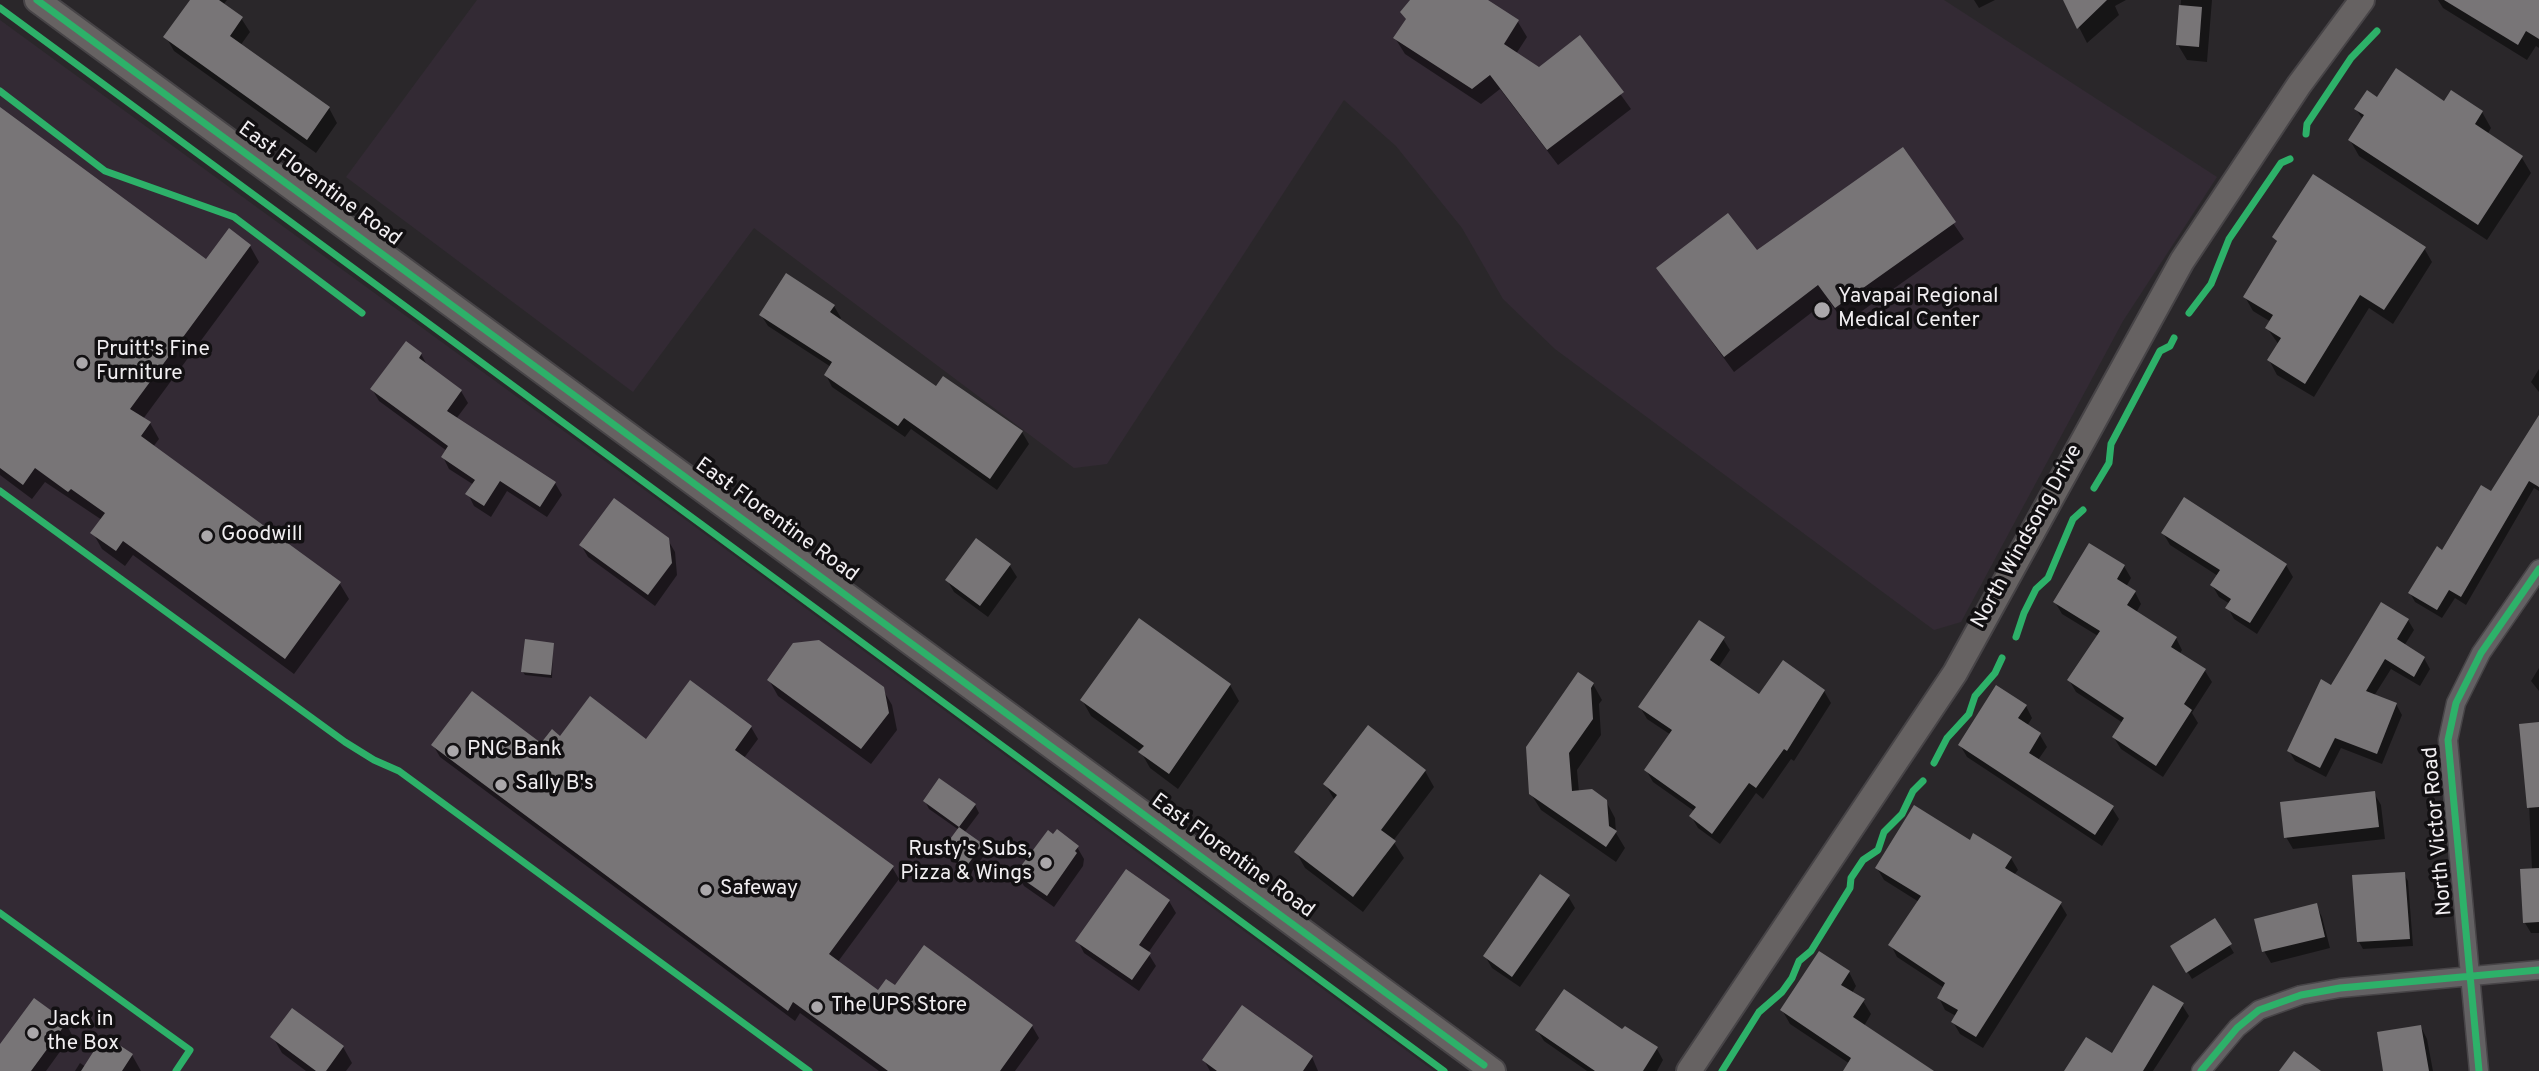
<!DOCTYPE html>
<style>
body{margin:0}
canvas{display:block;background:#2a272a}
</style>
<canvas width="2539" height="1071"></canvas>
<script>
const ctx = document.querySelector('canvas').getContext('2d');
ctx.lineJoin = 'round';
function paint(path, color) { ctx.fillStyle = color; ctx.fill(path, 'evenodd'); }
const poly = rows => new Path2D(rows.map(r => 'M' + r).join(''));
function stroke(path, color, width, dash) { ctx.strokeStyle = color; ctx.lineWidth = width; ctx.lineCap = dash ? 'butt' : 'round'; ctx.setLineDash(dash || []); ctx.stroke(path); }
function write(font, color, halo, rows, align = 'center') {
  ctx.font = font + ' Overpass,sans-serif'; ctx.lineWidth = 7; ctx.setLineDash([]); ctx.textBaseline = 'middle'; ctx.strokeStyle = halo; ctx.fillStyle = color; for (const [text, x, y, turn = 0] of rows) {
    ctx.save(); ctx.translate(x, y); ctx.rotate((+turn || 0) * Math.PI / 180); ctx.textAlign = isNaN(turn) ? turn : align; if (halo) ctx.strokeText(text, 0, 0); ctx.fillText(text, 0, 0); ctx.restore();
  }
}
const built = poly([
 [477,0,1944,0,2217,177,2123,321,1961,622,1934,630,1555,349,1503,299,1462,228,1396,146,1344,100,1107,464,1074,468,754,228,633,392,346,177],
 [0,20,683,518,1434,1071,0,1071]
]);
const shadow = poly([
 [192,0,227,0,223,5,241,18,250,32,240,46,329,108,337,123,316,153,174,51,166,37],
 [1413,0,1485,0,1518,22,1527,37,1516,54,1539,69,1580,38,1631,109,1558,165,1500,89,1481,104,1405,54,1395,38,1407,20],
 [1974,0,1995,0,1979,8],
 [2065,0,2126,0,2115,6,2119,15,2087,43],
 [2181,0,2212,0,2207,62,2187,60,2178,45],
 [2438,0,2539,0,2539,48,2536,46,2527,60,2443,8],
 [2378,99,2445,103,2482,112,2491,128,2487,135,2522,158,2531,173,2487,240,2359,156,2350,140,2363,120,2356,109],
 [0,109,207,262,250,246,259,262,143,419,150,423,159,439,153,447,340,584,349,599,294,674,133,555,125,566,102,549,93,533,102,520,45,482,32,499,0,475],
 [1902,149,1964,239,1845,323,1828,300,1734,372,1658,268,1757,253],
 [2274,237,2424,248,2432,262,2393,324,2369,308,2314,397,2277,375,2269,360,2279,345,2267,328,2271,322,2253,311,2245,297,2278,244],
 [834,306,841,318,839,321,937,388,1022,432,1029,444,997,490,911,429,905,437,832,387,826,375,831,367,768,326,761,315],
 [421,354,428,367,461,391,468,403,456,419,555,483,562,495,547,517,507,491,491,517,474,506,468,494,474,485,449,469,443,457,447,451,379,401,372,389],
 [2539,369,2539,392,2531,382],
 [2539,418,2539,491,2534,488,2466,605,2455,598,2442,618,2415,602,2410,593,2491,493],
 [2163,533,2286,565,2293,577,2257,634,2234,619,2228,608,2230,604,2219,597,2212,585,2218,576,2170,545],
 [668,540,675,552,677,575,655,606,588,557,581,545],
 [976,541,1010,566,1017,577,988,617,954,592,947,580],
 [2124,566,2131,578,2126,587,2135,592,2141,604,2136,613,2176,638,2182,650,2179,655,2205,671,2212,682,2192,713,2198,723,2163,777,2121,749,2114,738,2123,723,2076,692,2069,680,2098,636,2062,614,2055,602],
 [2408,620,2414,630,2404,646,2424,658,2430,669,2420,686,2391,669,2374,696,2396,704,2402,715,2382,764,2341,748,2326,777,2295,761,2289,751,2332,687],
 [1723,639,1730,650,1718,668,1760,696,1824,691,1831,703,1794,761,1791,759,1763,799,1756,793,1720,844,1698,828,1691,816,1694,811,1653,782,1646,770,1671,735,1647,719,1640,707],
 [553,644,552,678,525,675,523,672],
 [2539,668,2539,691,2531,681],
 [769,680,882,688,892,705,897,730,871,764,778,696],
 [1593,684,1602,700,1599,704,1601,735,1577,770,1579,792,1606,801,1615,818,1616,833,1625,848,1616,862,1541,810,1531,794,1528,747],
 [1230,685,1239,701,1178,789,1150,768,1141,752,1091,716,1082,700],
 [2026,706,2032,718,2027,726,2040,735,2047,747,2038,760,2112,808,2119,819,2102,846,1967,757,1960,745],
 [2539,724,2539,933,2531,933,2525,923,2532,870,2528,781],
 [751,727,758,739,744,758,892,867,899,879,837,963,878,993,895,988,1032,1026,1039,1038,1015,1071,879,1071,800,1013,795,1021,440,757,433,745,542,746,561,738,647,741],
 [1425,771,1434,787,1393,841,1404,858,1363,912,1305,868,1296,852,1335,801,1325,784],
 [2374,793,2381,805,2385,839,2293,849,2286,837],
 [925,801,975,805,979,813,964,833,982,845,986,853,971,873,949,858,945,850,959,830,929,809],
 [1970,842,2011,858,2018,870,2014,875,2060,903,2067,915,1983,1048,1960,1034,1953,1022,1956,1016,1945,1010,1939,998,1944,988,1897,957,1891,945,1919,902,1884,880,1877,868],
 [1077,847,1084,859,1083,866,1054,907,1024,886,1017,874],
 [2404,874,2408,881,2413,946,2363,949,2359,942,2354,877],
 [1568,896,1575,908,1520,987,1492,968,1485,956],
 [1169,901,1176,913,1148,953,1156,966,1139,991,1084,953,1078,941],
 [2316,905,2322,917,2330,948,2271,963,2264,951],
 [2214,920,2234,953,2192,979,2172,947],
 [1849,972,1856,986,1852,993,1863,1001,1871,1014,1864,1026,1931,1071,1845,1071,1850,1064,1790,1024,1782,1010],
 [2182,1005,2189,1016,2153,1071,2066,1071,2112,1056],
 [66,1023,72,1035,46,1071,0,1071,0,1047],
 [2421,1027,2427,1039,2433,1071,2385,1071],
 [1537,1030,1623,1032,1657,1049,1663,1060,1657,1071,1587,1071,1544,1041],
 [273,1037,343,1047,352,1063,346,1071,306,1071,282,1053],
 [132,1055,141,1071,75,1071,80,1063,86,1067],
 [1312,1057,1318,1071,1210,1071,1204,1060]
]);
const building = poly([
 [190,0,219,0,243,17,230,36,330,107,307,140,163,37],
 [1410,0,1488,0,1519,20,1504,44,1539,67,1580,35,1624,92,1547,150,1490,75,1472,89,1393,38,1406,19,1400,12],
 [2063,0,2107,0,2077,29],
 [2444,0,2539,0,2539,39,2526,31,2518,45],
 [2179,5,2202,7,2199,47,2176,45],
 [2396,68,2444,101,2451,90,2483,111,2475,124,2523,156,2478,225,2348,140,2364,115,2354,109,2367,90,2377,97],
 [0,107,206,259,229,228,251,245,130,409,151,422,141,436,341,582,285,659,123,541,116,551,90,533,105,513,71,489,68,492,35,468,23,485,0,468],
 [1903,147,1956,222,1835,308,1818,285,1724,357,1656,268,1728,213,1757,250],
 [2313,174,2426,247,2384,310,2360,295,2305,384,2267,360,2281,338,2265,328,2273,315,2243,297,2277,241,2272,237],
 [786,273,835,305,830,312,936,386,943,376,1023,431,990,479,904,418,898,426,824,375,832,362,759,315],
 [406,341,422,353,419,358,462,390,447,411,556,482,540,507,500,481,484,506,465,494,475,480,441,457,448,446,370,389],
 [2539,415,2539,487,2529,481,2461,597,2449,590,2437,610,2408,593,2437,546,2442,550,2481,485,2491,491],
 [2184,497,2287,564,2250,623,2225,608,2231,599,2210,585,2220,570,2161,533],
 [614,498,669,538,672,563,648,595,579,545],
 [976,538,1011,564,980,606,945,580],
 [2089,543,2125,565,2117,579,2136,591,2127,605,2177,637,2171,647,2206,669,2184,704,2192,710,2156,766,2112,737,2124,718,2067,680,2100,631,2053,602],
 [2381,602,2409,619,2397,639,2425,657,2414,677,2385,659,2366,691,2397,703,2377,754,2335,738,2320,768,2287,751,2321,679,2331,685],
 [1139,618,1231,684,1169,774,1138,752,1144,746,1080,700],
 [1699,620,1725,637,1710,660,1759,694,1783,660,1825,690,1787,751,1784,749,1756,788,1749,783,1712,834,1689,816,1696,807,1644,770,1672,730,1638,707],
 [525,639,554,643,551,675,521,672],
 [819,640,884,687,889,713,861,749,767,680,793,643],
 [1578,672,1594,683,1591,688,1593,719,1569,753,1572,791,1592,789,1607,800,1609,826,1617,831,1606,847,1529,794,1526,747],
 [690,680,752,726,735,750,894,866,829,954,878,990,886,979,895,985,924,945,1033,1025,1000,1071,888,1071,793,1002,788,1011,431,745,472,691,541,743,552,729,560,736,590,696,646,739],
 [1996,685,2027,705,2018,718,2041,733,2029,753,2114,806,2095,835,1958,745],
 [2539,722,2539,807,2527,808,2519,724],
 [1368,725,1426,770,1381,830,1396,841,1353,897,1294,852,1337,795,1323,784],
 [939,778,976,804,959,827,923,801],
 [2375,791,2379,827,2284,838,2280,802],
 [1914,805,1970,840,1973,833,2012,857,2005,868,2062,902,1976,1037,1951,1022,1958,1010,1937,998,1945,983,1888,945,1921,896,1875,868],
 [959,827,983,844,966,867,942,850],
 [1057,829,1079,846,1075,851,1077,853,1047,896,1015,874,1048,830,1053,834],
 [2539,868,2539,922,2523,923,2520,869],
 [1126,869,1170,900,1139,945,1151,953,1132,980,1075,941],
 [2405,872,2410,939,2357,942,2352,875],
 [1540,874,1570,895,1512,977,1483,956],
 [2317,903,2325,937,2262,952,2254,919],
 [2215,918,2232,944,2186,973,2170,946],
 [1819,951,1850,971,1841,985,1865,999,1853,1017,1934,1071,1843,1071,1851,1058,1780,1010],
 [2153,985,2184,1003,2143,1071,2064,1071,2086,1037,2112,1053],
 [1564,989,1622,1029,1625,1026,1658,1047,1643,1071,1595,1071,1535,1030],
 [34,998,67,1022,31,1071,0,1071,0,1044],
 [1242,1005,1313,1056,1303,1071,1217,1071,1202,1060],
 [292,1008,344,1046,326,1071,316,1071,270,1037],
 [2421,1025,2429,1071,2383,1071,2377,1032],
 [104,1035,133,1054,122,1071,81,1071],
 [2294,1051,2321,1071,2279,1071]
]);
const street = poly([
 [2201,1071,2237,1028,2259,1010,2301,995,2340,988,2539,970],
 [2479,1071,2448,740,2456,703,2481,653,2539,569]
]);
const secondary = poly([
 [37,0,1493,1071],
 [1689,1071,1955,673,2182,261,2299,85,2362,0]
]);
const cycleway = poly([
 [37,0,1484,1065],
 [0,8,1444,1071],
 [0,91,105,171,234,217,362,313],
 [2306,134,2307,124,2351,58,2377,31],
 [2189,313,2211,284,2229,239,2281,163,2290,159],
 [2094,488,2109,463,2111,444,2160,351,2170,346,2174,338],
 [0,491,345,742,374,760,399,771,809,1071],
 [2016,637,2024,613,2036,589,2048,578,2073,519,2083,510],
 [1934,763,1947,738,1969,714,1975,696,1995,673,2002,658],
 [0,913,190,1050,176,1071],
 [1722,1071,1759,1012,1782,992,1792,978,1799,961,1811,951,1850,888,1851,878,1863,860,1878,850,1884,832,1902,814,1913,791,1923,781],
 [2201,1071,2237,1028,2259,1010,2301,995,2340,988,2539,970],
 [2479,1071,2448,740,2456,703,2481,653,2539,569]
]);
const markers = [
 [1822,310,9,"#aba8ab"],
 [82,363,7,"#aba8ab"],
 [207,536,7,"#aba8ab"],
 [453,751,7,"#aba8ab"],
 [501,785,7,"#aba8ab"],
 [1046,863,7,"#aba8ab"],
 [706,890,7,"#aba8ab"],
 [817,1007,7,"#aba8ab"],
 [33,1033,7,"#aba8ab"]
];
const streetNames = [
 ["East Florentine Road",319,185,36],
 ["East Florentine Road",776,521,36],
 ["North Windsong Drive",2028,537,-61],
 ["North Victor Road",2439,831,-95],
 ["East Florentine Road",1232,857,36]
];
const poiNames = [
 ["Yavapai Regional",1838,298],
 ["Medical Center",1838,322],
 ["Pruitt's Fine",96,351],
 ["Furniture",96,375],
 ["Goodwill",221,536],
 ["PNC Bank",467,751],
 ["Sally B's",515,785],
 ["Rusty's Subs,",1032,851,"right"],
 ["Pizza & Wings",1032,875,"right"],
 ["Safeway",720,890],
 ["The UPS Store",831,1007],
 ["Jack in",47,1021],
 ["the Box",47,1045]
];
paint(built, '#332a34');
paint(shadow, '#0007');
paint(building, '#787577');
stroke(street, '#474447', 21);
stroke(secondary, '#474447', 28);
stroke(street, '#636163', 18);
stroke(secondary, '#666262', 24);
stroke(cycleway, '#2db169', 7);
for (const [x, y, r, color] of markers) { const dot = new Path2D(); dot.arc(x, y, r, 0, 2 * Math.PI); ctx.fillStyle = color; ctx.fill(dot); stroke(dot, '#121012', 2.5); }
write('21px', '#f1eef1', '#121012', streetNames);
write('21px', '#f1eef1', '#121012', poiNames, 'left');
</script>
